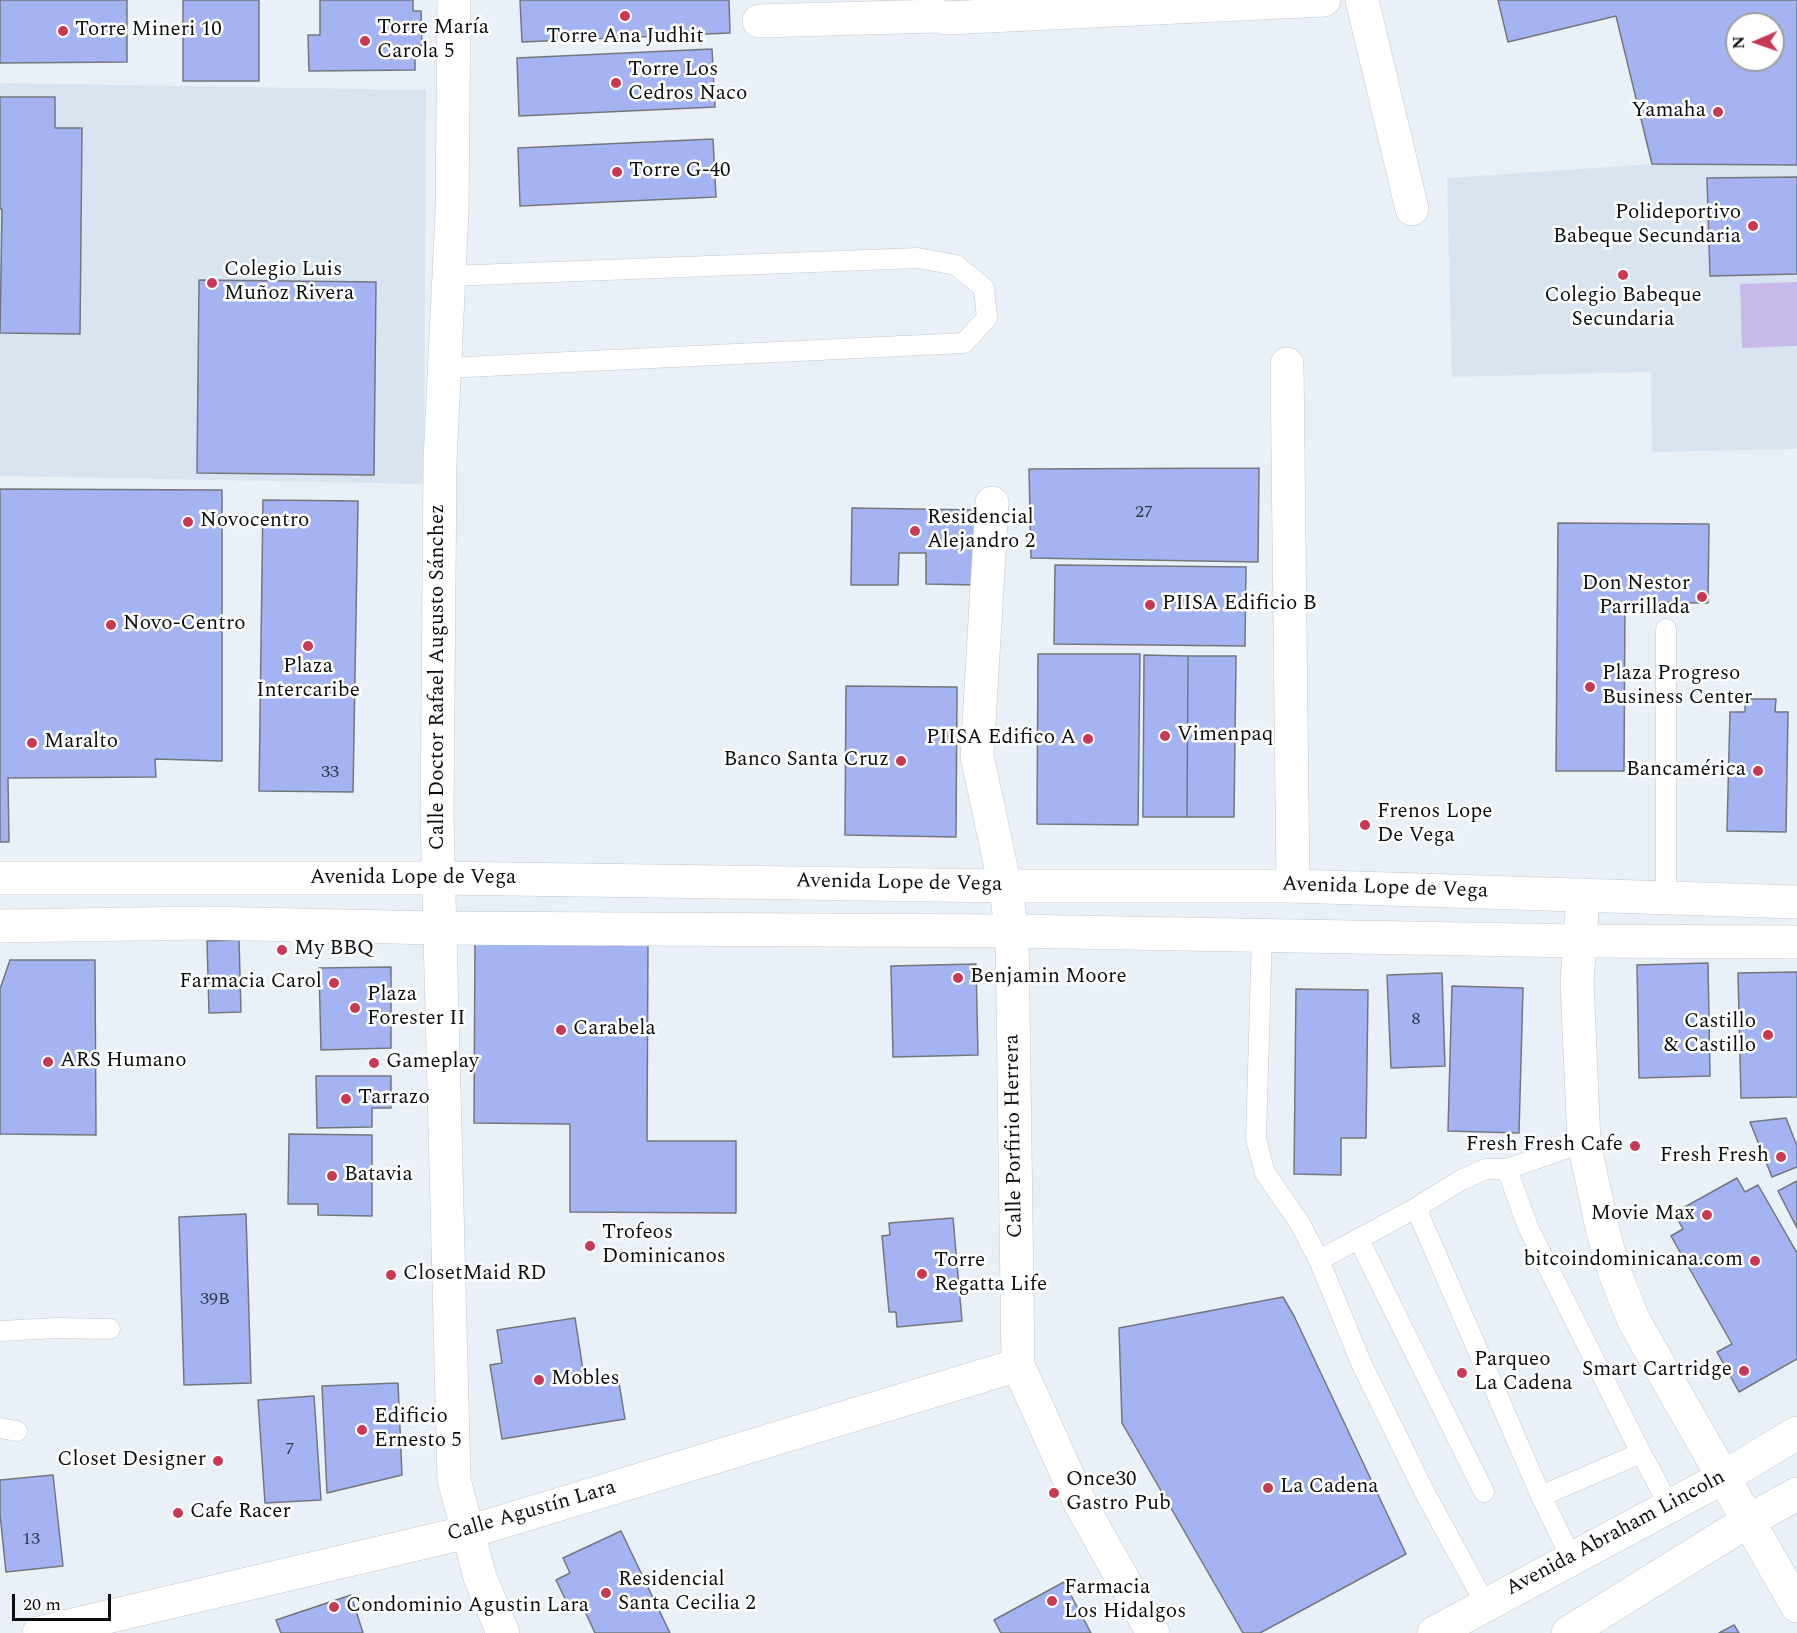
<!DOCTYPE html>
<meta charset="utf-8">
<style>
body{margin:0}
#map{position:relative;width:1797px;height:1633px;overflow:hidden;background:#e9f0f7;font-family:Spectral,serif}
canvas{display:block}
.north{position:absolute;left:1725px;top:12px;width:60px;height:60px;box-sizing:border-box;background:#fff;border:2px solid #9d9e9f;border-radius:50%;rotate:268deg;font-size:16px;font-weight:700;line-height:24px;text-align:center;color:#0b0d0f}
.north::after{content:'';display:block;margin:auto;width:21px;height:27px;background:#c93954;clip-path:polygon(50% 0,100% 100%,50% 72%,0 100%)}
.scale{position:absolute;left:12px;top:1594px;width:99px;height:27px;box-sizing:border-box;border:3px solid #0b0d0f;border-top:0;padding-left:8px;font-size:18px;line-height:21px;white-space:nowrap;color:#0b0d0f;-webkit-text-stroke:4px #fff;paint-order:stroke}
</style>
<div id="map">
<canvas width="1797" height="1633"></canvas>
<div class="north">N</div>
<div class="scale">20 m</div>
</div>
<script>
const ctx = document.querySelector('canvas').getContext('2d');
ctx.lineJoin = 'round';
function paint(path, color) { ctx.fillStyle = color; ctx.fill(path, 'evenodd'); }
const poly = rows => new Path2D(rows.map(r => 'M' + r).join(''));
function stroke(path, color, width, dash) { ctx.strokeStyle = color; ctx.lineWidth = width; ctx.lineCap = dash ? 'butt' : 'round'; ctx.setLineDash(dash || []); ctx.stroke(path); }
function write(font, color, halo, rows, align = 'center') {
  ctx.font = font + ' Spectral,serif'; ctx.lineWidth = 5; ctx.setLineDash([]); ctx.textBaseline = 'middle'; ctx.strokeStyle = halo; ctx.fillStyle = color; for (const [text, x, y, turn = 0] of rows) {
    ctx.save(); ctx.translate(x, y); ctx.rotate((+turn || 0) * Math.PI / 180); ctx.textAlign = isNaN(turn) ? turn : align; if (halo) ctx.strokeText(text, 0, 0); ctx.fillText(text, 0, 0); ctx.restore();
  }
}
const built = poly([
 [0,83,426,90,424,484,0,476],
 [1652,164,1797,165,1797,449,1652,452,1651,372,1452,377,1447,178]
]);
const green = poly([
 [1797,282,1797,346,1742,348,1740,284]
]);
const building = poly([
 [0,0,127,0,127,62,0,63,0,0],
 [183,0,259,0,259,81,183,81,183,0],
 [320,0,413,0,413,11,421,11,422,46,415,46,415,70,309,71,308,35,320,35,320,0],
 [520,0,729,0,730,33,522,42,520,0],
 [1498,0,1797,0,1797,165,1652,164,1616,16,1508,42,1498,0],
 [1737,24,1773,24,1773,60,1737,60,1737,24],
 [712,49,715,107,519,116,517,58,712,49],
 [0,97,55,97,55,128,82,128,80,334,0,333,2,209,0,209,0,97],
 [713,139,716,197,520,206,518,148,713,139],
 [1797,177,1797,274,1710,276,1707,178,1797,177],
 [199,280,376,282,374,475,197,473,199,280],
 [1259,468,1258,562,1031,558,1029,469,1259,468],
 [0,489,222,490,222,761,155,759,156,777,8,778,9,842,0,842,0,489],
 [263,500,358,501,353,792,259,791,263,500],
 [852,508,979,510,978,585,926,584,926,553,899,553,898,585,851,585,852,508],
 [1558,523,1709,524,1708,603,1625,602,1624,771,1556,771,1558,523],
 [1055,565,1246,567,1245,646,1054,644,1055,565],
 [1038,654,1140,654,1138,825,1037,824,1038,654],
 [1144,655,1188,656,1187,817,1143,817,1144,655],
 [1188,656,1236,656,1234,817,1187,817,1188,656],
 [846,686,957,687,956,837,845,835,846,686],
 [1745,699,1776,699,1775,712,1788,712,1786,832,1727,831,1730,712,1745,712,1745,699],
 [475,936,648,937,647,1141,736,1141,736,1213,570,1212,570,1124,474,1123,475,936],
 [239,940,241,1012,209,1013,207,941,239,940],
 [10,960,95,960,96,1135,0,1134,0,989,10,960],
 [1708,963,1710,1076,1639,1078,1637,965,1708,963],
 [976,964,978,1055,893,1057,891,966,976,964],
 [391,967,391,1048,321,1050,319,968,391,967],
 [1797,972,1797,1097,1741,1098,1738,973,1797,972],
 [1442,973,1445,1066,1391,1068,1387,975,1442,973],
 [1452,986,1523,988,1519,1133,1448,1131,1452,986],
 [1296,989,1368,990,1366,1138,1341,1138,1341,1175,1294,1174,1296,989],
 [316,1076,391,1076,391,1108,372,1108,372,1127,317,1128,316,1076],
 [1786,1118,1797,1146,1797,1167,1772,1177,1750,1122,1786,1118],
 [289,1134,372,1135,372,1216,318,1215,318,1204,288,1204,289,1134],
 [1737,1178,1745,1192,1758,1185,1797,1253,1797,1359,1739,1392,1717,1352,1732,1344,1671,1236,1683,1229,1674,1213,1737,1178],
 [1797,1181,1797,1228,1778,1191,1797,1181],
 [246,1214,251,1383,184,1385,179,1217,246,1214],
 [953,1218,962,1321,897,1327,896,1312,889,1312,882,1236,890,1235,889,1223,953,1218],
 [1283,1297,1294,1316,1406,1554,1260,1633,1243,1633,1122,1423,1119,1328,1283,1297],
 [575,1318,585,1383,618,1377,625,1419,502,1439,490,1365,502,1363,497,1330,575,1318],
 [398,1383,402,1475,327,1493,322,1386,398,1383],
 [314,1396,321,1500,265,1503,258,1400,314,1396],
 [53,1475,63,1566,6,1572,0,1514,0,1480,53,1475],
 [621,1531,670,1633,595,1633,582,1605,571,1611,556,1580,570,1573,563,1558,621,1531],
 [1064,1582,1091,1633,1001,1633,994,1620,1064,1582],
 [351,1595,363,1633,281,1633,276,1620,351,1595],
 [1734,1625,1739,1633,1719,1633,1734,1625]
]);
const lane = poly([
 [445,368,964,343,987,318,984,288,956,265,918,258,449,276],
 [1666,898,1666,629],
 [1262,935,1256,1139,1265,1173,1299,1222,1319,1260,1362,1365,1425,1493,1486,1605],
 [1416,1208,1541,1496,1641,1453,1528,1227,1507,1169],
 [1359,1240,1484,1492],
 [1319,1260,1416,1208,1461,1180,1486,1169,1507,1169,1584,1142],
 [0,1331,56,1328,110,1329],
 [0,1428,17,1431],
 [1641,1453,1669,1505],
 [1541,1496,1572,1559]
]);
const street = poly([
 [454,0,452,212,440,461,437,817,454,1480,480,1577,503,1633],
 [1362,0,1412,209],
 [759,21,938,16,946,18,1324,0],
 [1287,364,1293,886],
 [992,503,977,756,1005,886,1012,931,1018,1365,1080,1503,1153,1633],
 [1583,895,1577,982,1584,1142,1602,1228,1614,1271,1634,1321,1797,1606],
 [39,1633,468,1532,1018,1365]
]);
const secondary = poly([
 [0,878,439,878,1005,886,1293,886,1797,902],
 [0,926,203,923,440,928,1012,931,1579,941,1797,942],
 [1434,1633,1724,1477,1797,1433],
 [1568,1633,1748,1521,1797,1494]
]);
const markers = [
 [625,16,6,"#c93954"],
 [63,31,6,"#c93954"],
 [365,41,6,"#c93954"],
 [616,83,6,"#c93954"],
 [1718,112,6,"#c93954"],
 [617,172,6,"#c93954"],
 [1753,226,6,"#c93954"],
 [1623,275,6,"#c93954"],
 [212,283,6,"#c93954"],
 [188,522,6,"#c93954"],
 [915,531,6,"#c93954"],
 [1702,597,6,"#c93954"],
 [1150,605,6,"#c93954"],
 [111,625,6,"#c93954"],
 [308,646,6,"#c93954"],
 [1590,687,6,"#c93954"],
 [1165,736,6,"#c93954"],
 [1088,739,6,"#c93954"],
 [32,743,6,"#c93954"],
 [901,761,6,"#c93954"],
 [1758,771,6,"#c93954"],
 [1365,825,6,"#c93954"],
 [282,950,6,"#c93954"],
 [958,978,6,"#c93954"],
 [334,983,6,"#c93954"],
 [355,1008,6,"#c93954"],
 [561,1030,6,"#c93954"],
 [1768,1035,6,"#c93954"],
 [48,1062,6,"#c93954"],
 [374,1063,6,"#c93954"],
 [346,1099,6,"#c93954"],
 [1635,1146,6,"#c93954"],
 [1781,1157,6,"#c93954"],
 [332,1176,6,"#c93954"],
 [1707,1215,6,"#c93954"],
 [590,1246,6,"#c93954"],
 [1755,1261,6,"#c93954"],
 [922,1274,6,"#c93954"],
 [391,1275,6,"#c93954"],
 [1744,1371,6,"#c93954"],
 [1462,1373,6,"#c93954"],
 [539,1380,6,"#c93954"],
 [362,1430,6,"#c93954"],
 [218,1461,6,"#c93954"],
 [1268,1488,6,"#c93954"],
 [1054,1493,6,"#c93954"],
 [178,1513,6,"#c93954"],
 [606,1593,6,"#c93954"],
 [1052,1601,6,"#c93954"],
 [334,1607,6,"#c93954"]
];
const numberNames = [
 ["27",1144,513],
 ["33",330,773],
 ["8",1416,1020],
 ["39B",215,1300],
 ["7",290,1450],
 ["13",31,1540]
];
const poiNames = [
 ["Torre María",377,29],
 ["Carola 5",377,53],
 ["Torre Mineri 10",75,31],
 ["Torre Ana Judhit",625,38,"center"],
 ["Torre Los",628,71],
 ["Cedros Naco",628,95],
 ["Yamaha",1706,112,"right"],
 ["Torre G-40",629,172],
 ["Polideportivo",1741,214,"right"],
 ["Babeque Secundaria",1741,238,"right"],
 ["Colegio Luis",224,271],
 ["Muñoz Rivera",224,295],
 ["Colegio Babeque",1623,297,"center"],
 ["Secundaria",1623,321,"center"],
 ["Residencial",927,519],
 ["Alejandro 2",927,543],
 ["Novocentro",200,522],
 ["Don Nestor",1690,585,"right"],
 ["Parrillada",1690,609,"right"],
 ["PIISA Edificio B",1162,605],
 ["Novo-Centro",123,625],
 ["Plaza",308,668,"center"],
 ["Intercaribe",308,692,"center"],
 ["Plaza Progreso",1602,675],
 ["Business Center",1602,699],
 ["Vimenpaq",1177,736],
 ["PIISA Edifico A",1076,739,"right"],
 ["Maralto",44,743],
 ["Banco Santa Cruz",889,761,"right"],
 ["Bancamérica",1746,771,"right"],
 ["Frenos Lope",1377,813],
 ["De Vega",1377,837],
 ["My BBQ",294,950],
 ["Benjamin Moore",970,978],
 ["Farmacia Carol",322,983,"right"],
 ["Plaza",367,996],
 ["Forester II",367,1020],
 ["Castillo",1756,1023,"right"],
 ["& Castillo",1756,1047,"right"],
 ["Carabela",573,1030],
 ["ARS Humano",60,1062],
 ["Gameplay",386,1063],
 ["Tarrazo",358,1099],
 ["Fresh Fresh Cafe",1623,1146,"right"],
 ["Fresh Fresh",1769,1157,"right"],
 ["Batavia",344,1176],
 ["Movie Max",1695,1215,"right"],
 ["Trofeos",602,1234],
 ["Dominicanos",602,1258],
 ["bitcoindominicana.com",1743,1261,"right"],
 ["Torre",934,1262],
 ["Regatta Life",934,1286],
 ["ClosetMaid RD",403,1275],
 ["Parqueo",1474,1361],
 ["La Cadena",1474,1385],
 ["Smart Cartridge",1732,1371,"right"],
 ["Mobles",551,1380],
 ["Edificio",374,1418],
 ["Ernesto 5",374,1442],
 ["Closet Designer",206,1461,"right"],
 ["Once30",1066,1481],
 ["Gastro Pub",1066,1505],
 ["La Cadena",1280,1488],
 ["Cafe Racer",190,1513],
 ["Residencial",618,1581],
 ["Santa Cecilia 2",618,1605],
 ["Farmacia",1064,1589],
 ["Los Hidalgos",1064,1613],
 ["Condominio Agustin Lara",346,1607]
];
const streetNames = [
 ["Calle Doctor Rafael Augusto Sánchez",439,677,-90],
 ["Avenida Lope de Vega",413,879],
 ["Avenida Lope de Vega",899,884,1],
 ["Avenida Lope de Vega",1385,889,2],
 ["Calle Porfirio Herrera",1015,1136,-91],
 ["Calle Agustín Lara",532,1512,-16],
 ["Avenida Abraham Lincoln",1616,1534,-28]
];
paint(built, '#d8e5f1');
paint(green, '#c8b9eb');
paint(building, '#a4b4f2');
stroke(building, '#74767e', 1.5);
stroke(lane, '#c0c7ce', 21);
stroke(street, '#c0c7ce', 34);
stroke(secondary, '#c0c7ce', 34);
stroke(lane, '#fff', 20);
stroke(street, '#fff', 33);
stroke(secondary, '#fff', 33);
for (const [x, y, r, color] of markers) { const dot = new Path2D(); dot.arc(x, y, r, 0, 2 * Math.PI); ctx.fillStyle = color; ctx.fill(dot); stroke(dot, '#fff', 2); }
write('18px', '#313748', null, numberNames);
write('21px', '#0b0d0f', '#fff', poiNames, 'left');
write('21px', '#0b0d0f', '#fff', streetNames);
</script>
